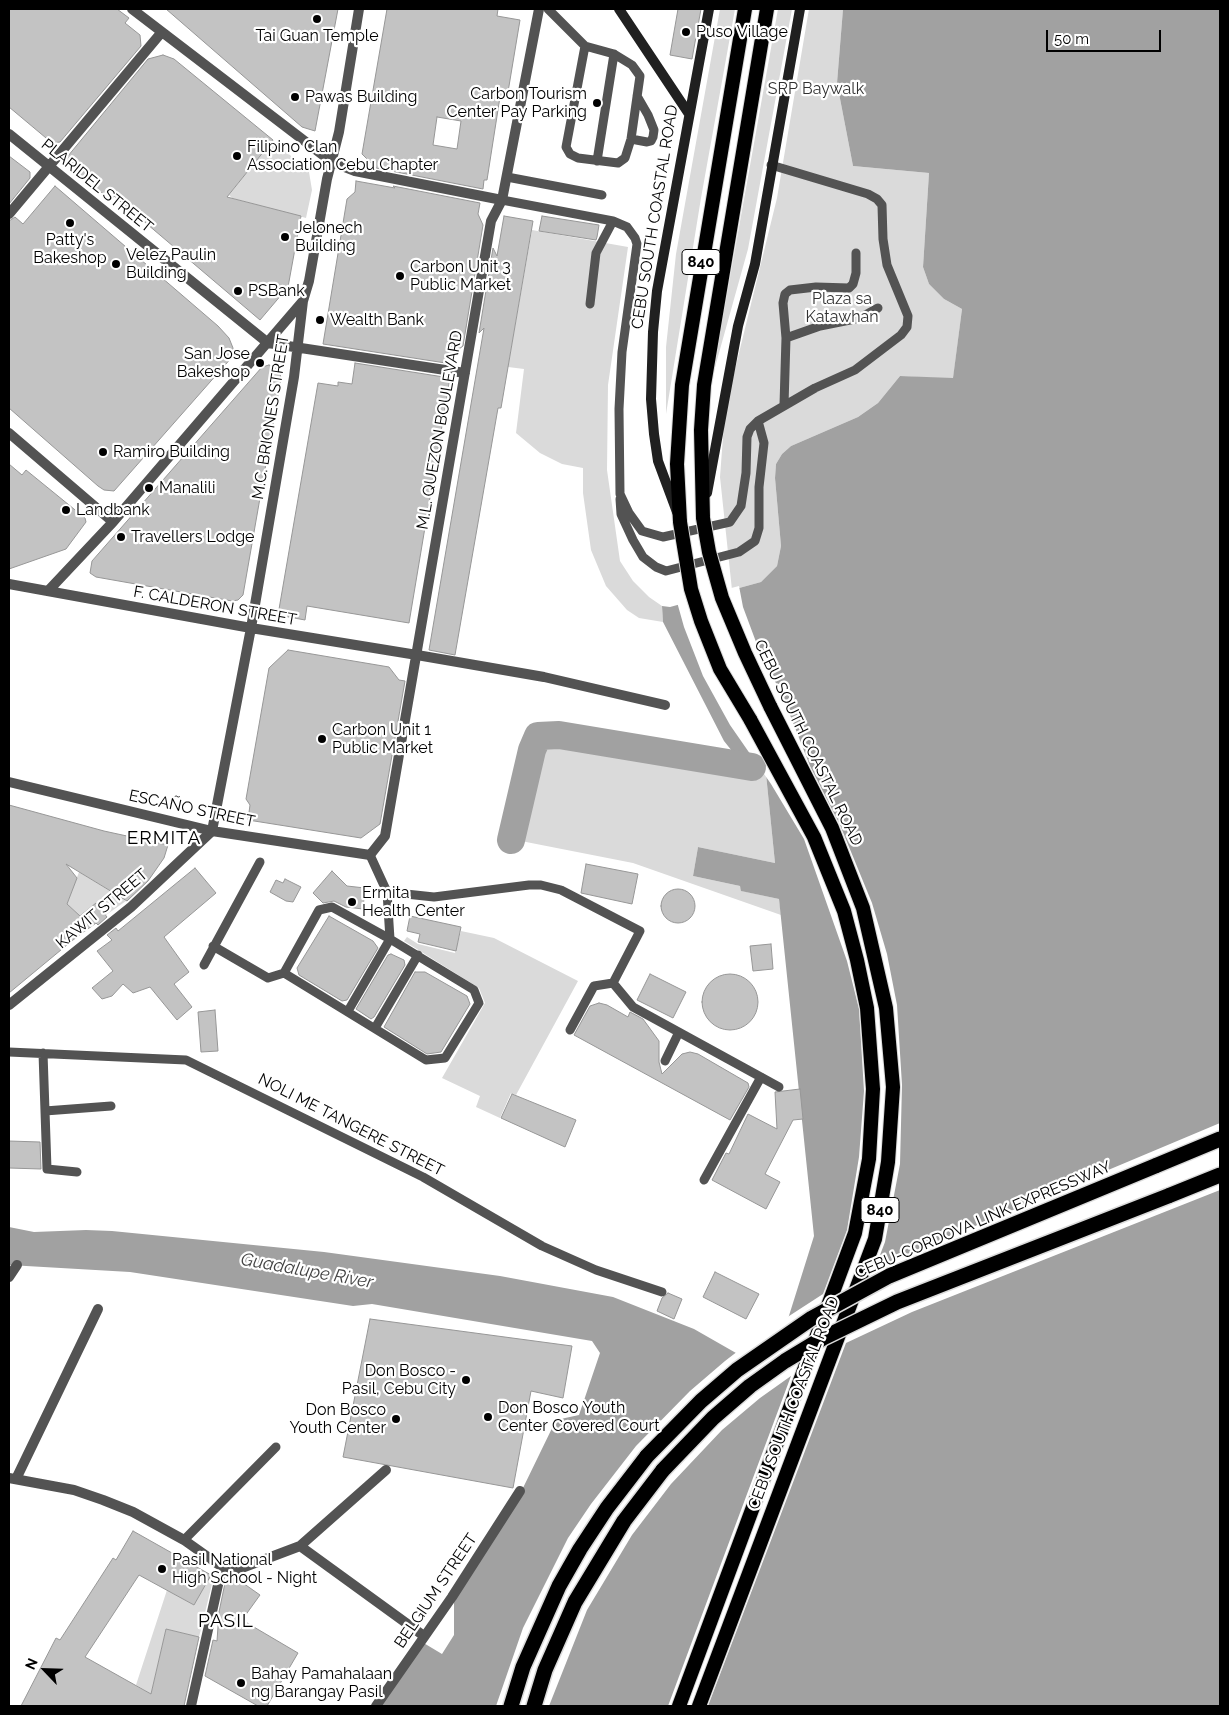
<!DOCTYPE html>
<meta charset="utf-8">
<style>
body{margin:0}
#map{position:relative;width:1229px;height:1715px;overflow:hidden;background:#fff;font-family:Raleway,sans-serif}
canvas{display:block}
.frame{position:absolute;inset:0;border:10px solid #000;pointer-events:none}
.north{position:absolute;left:20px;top:1645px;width:50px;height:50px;-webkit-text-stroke:4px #fff;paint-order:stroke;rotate:294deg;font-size:14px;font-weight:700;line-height:20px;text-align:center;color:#000}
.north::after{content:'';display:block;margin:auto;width:18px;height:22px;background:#000;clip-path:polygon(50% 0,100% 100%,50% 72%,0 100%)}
.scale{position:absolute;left:1046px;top:30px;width:115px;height:22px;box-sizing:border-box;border:2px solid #000;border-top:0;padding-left:6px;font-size:15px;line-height:18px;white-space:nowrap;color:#000;-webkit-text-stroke:4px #fff;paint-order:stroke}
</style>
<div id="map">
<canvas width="1229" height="1715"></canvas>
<div class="frame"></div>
<div class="north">N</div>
<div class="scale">50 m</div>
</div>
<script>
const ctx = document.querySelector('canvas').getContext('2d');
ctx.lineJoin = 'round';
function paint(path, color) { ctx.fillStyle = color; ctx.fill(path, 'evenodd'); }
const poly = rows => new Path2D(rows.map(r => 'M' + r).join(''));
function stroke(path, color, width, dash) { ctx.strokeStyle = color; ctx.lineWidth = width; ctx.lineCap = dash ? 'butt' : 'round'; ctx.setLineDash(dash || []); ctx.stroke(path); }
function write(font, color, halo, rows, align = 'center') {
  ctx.font = font + ' Raleway,sans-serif'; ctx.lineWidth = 4.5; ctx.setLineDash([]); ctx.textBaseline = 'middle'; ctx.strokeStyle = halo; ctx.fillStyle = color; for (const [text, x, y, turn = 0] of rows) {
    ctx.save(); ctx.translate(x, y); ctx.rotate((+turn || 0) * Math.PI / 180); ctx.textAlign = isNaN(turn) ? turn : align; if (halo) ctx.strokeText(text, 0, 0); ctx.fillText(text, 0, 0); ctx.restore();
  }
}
const green = poly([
 [720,9,735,9,701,198,666,414,666,347,676,254],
 [778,9,792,9,748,249,712,378],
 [809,9,843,9,837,83,853,166,929,173,923,267,929,284,944,299,962,309,953,379,900,376,878,403,858,417,791,446,782,454,776,464,775,478,781,546,777,566,761,582,732,590,720,477,725,410,777,198],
 [273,140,309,172,312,190,306,218,232,198,229,195],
 [532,230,628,247,608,385,607,470,620,561,633,581,649,597,662,606,663,622,639,618,627,610,606,586,591,550,583,493,583,468,562,464,540,453,516,433,524,369,508,367],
 [543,739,766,774,775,863,698,847,693,876,740,886,742,891,779,899,781,915,633,863,516,840],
 [79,872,126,901,106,915,96,903,80,916,67,904],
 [461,931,494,938,578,981,516,1095,511,1093,500,1118,476,1107,480,1096,442,1078,485,1003,479,988,404,941,407,937,418,944,455,953],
 [211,1575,214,1576,199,1637,166,1629,151,1694,136,1685,167,1590,194,1605]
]);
const water = poly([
 [843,9,1220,9,1220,1706,378,1706,422,1642,442,1654,454,1635,454,1597,522,1490,556,1420,579,1415,600,1353,592,1341,372,1304,353,1306,130,1272,9,1265,9,1227,34,1232,86,1230,112,1231,324,1252,500,1276,613,1297,694,1329,771,1373,814,1236,779,899,741,891,740,886,693,876,698,847,775,863,766,774,752,767,732,751,724,741,663,622,662,606,670,607,761,582,777,566,781,546,775,478,776,464,782,454,791,446,858,417,878,403,900,376,953,378,962,309,944,299,929,284,923,267,929,173,853,166,837,83]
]);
const pier = poly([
 [739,586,743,607,759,650,783,697,810,766,840,825,872,903,887,954,897,1005,902,1085,900,1164,885,1242,875,1268,1220,1123,1220,1190,912,1312,846,1343,708,1706,668,1706,791,1376,760,1398,722,1430,671,1484,632,1535,587,1610,549,1706,496,1706,523,1628,568,1538,591,1504,636,1446,690,1391,725,1361,738,1351,770,1370,786,1318,823,1294,847,1230,859,1157,864,1091,859,1009,847,961,804,839,771,784,730,725,703,676,684,627,677,602]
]);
const river = poly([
 [511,840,532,750,538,736,559,735,752,767]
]);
const building = poly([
 [9,9,117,9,129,18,125,23,140,35,141,46,60,142,52,143,9,107,9,9],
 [166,9,338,9,315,131,302,127,166,9],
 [387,9,498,9,497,16,520,20,507,98,500,97,487,180,484,180,483,189,376,168,362,154,387,9],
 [437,117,461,121,457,149,433,145,437,117],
 [678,9,701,9,692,59,670,55,678,9],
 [163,55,174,59,273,140,227,197,301,216,288,287,260,320,114,196,111,200,63,162,148,59,163,55],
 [9,156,30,172,30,178,9,204,9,156],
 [356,181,395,188,393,186,480,203,478,214,483,225,463,346,454,353,452,364,323,344,347,199,355,192,356,181],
 [55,186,218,326,229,338,233,348,233,356,114,491,104,490,98,486,9,408,9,221,15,217,23,224,55,186],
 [504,216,533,221,501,408,498,408,455,655,429,650,484,328,479,333,493,248,497,256,504,216],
 [542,216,599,225,597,237,596,240,539,231,542,216],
 [355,363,450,378,409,623,307,606,305,620,278,615,318,383,338,386,338,382,352,384,355,363],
 [269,365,279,370,281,378,243,595,238,600,232,601,96,577,90,573,92,561,262,367,269,365],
 [9,464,22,475,26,470,85,518,86,522,66,549,9,569,9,464],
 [288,650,389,667,399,680,405,681,380,824,361,838,248,820,250,805,246,799,269,668,288,650],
 [9,805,104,831,168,845,164,858,148,881,127,901,66,864,77,878,67,904,80,916,96,903,107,917,98,925,96,923,73,940,9,993,9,805],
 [586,864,638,874,632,904,581,893,586,864],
 [195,868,216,893,164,937,189,972,174,984,192,1007,177,1020,150,987,133,993,123,984,112,996,102,999,92,988,113,971,97,951,112,940,107,935,116,928,118,931,195,868],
 [332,871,347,886,365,888,363,909,346,907,334,901,323,903,313,893,332,871],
 [285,879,301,887,293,902,286,901,270,892,276,880,283,883,285,879],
 '661 906a17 17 0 1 1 34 0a17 17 0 1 1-34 0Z',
 [329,916,373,941,378,948,347,1000,342,1001,299,975,297,968,329,916],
 [410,916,461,927,456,951,418,942,420,934,407,931,410,916],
 [771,944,773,969,753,971,750,946,771,944],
 [391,954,404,960,405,965,374,1017,371,1019,356,1009,388,955,391,954],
 [415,972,425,972,467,996,470,1004,441,1052,427,1054,384,1027,415,972],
 '702 1002a28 28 0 1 1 56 0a28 28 0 1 1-56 0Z',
 [650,974,686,992,673,1018,637,1000,650,974],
 [599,1003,607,1005,628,1017,630,1012,643,1019,659,1041,659,1062,662,1074,682,1054,690,1052,698,1054,748,1083,749,1087,730,1120,574,1035,590,1006,599,1003],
 [215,1010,218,1051,201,1052,198,1012,215,1010],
 [800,1089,803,1119,793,1120,765,1174,780,1182,766,1209,712,1180,726,1153,729,1154,748,1114,777,1129,775,1092,800,1089],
 [512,1094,576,1120,565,1147,501,1118,512,1094],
 [9,1141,40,1142,41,1169,9,1168,9,1141],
 [715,1272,759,1294,746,1319,703,1297,715,1272],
 [668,1293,682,1299,674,1319,657,1311,662,1298,668,1293],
 [370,1319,572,1346,563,1398,531,1391,513,1488,343,1457,370,1319],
 [133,1531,211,1575,194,1605,139,1575,85,1657,151,1694,166,1629,199,1637,184,1706,21,1706,56,1638,60,1640,113,1558,116,1560,133,1531],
 [233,1576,260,1595,242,1620,298,1653,267,1706,258,1706,205,1676,213,1640,217,1641,219,1612,225,1583,228,1584,233,1576]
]);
const service = poly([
 [548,9,585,46,566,147,570,154,578,158,618,163,625,158,631,139,640,76,632,65,614,54,585,46],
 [631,139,647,142,651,141,653,137,654,130,648,115,637,96],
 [597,161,614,54],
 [507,177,602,195],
 [502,200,613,221,627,227,635,238,637,244,622,352,619,409,620,494,629,513,642,531,663,537,730,522,741,506,746,473,747,437,750,429,758,421,815,388,855,370,901,335,907,327,908,316,887,265,883,239,882,205,877,199,868,194,771,165],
 [590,304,596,253,613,221],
 [786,338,783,303,785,294,790,290,816,287,849,288,853,284,856,273,856,253],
 [784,405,786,338,820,326,860,318,878,308],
 [620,499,621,514,633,540,643,557,656,567,666,571,739,552,755,541,759,528,759,487,764,443,758,421],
 [387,892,434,897,529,885,541,885,561,890,640,931,613,983],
 [213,946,268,978,284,973,319,910,332,907,390,939,474,990,479,1003,445,1058,426,1060,284,973],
 [204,965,260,862],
 [348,1011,390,939,387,892,370,855],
 [375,1028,418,955],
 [570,1030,594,986,613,983,633,1007,779,1087],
 [9,1052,186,1060,423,1177,542,1246,596,1270,662,1292],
 [43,1053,47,1169,77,1172],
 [665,1061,679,1032],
 [45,1111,111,1106],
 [704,1180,761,1077],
 [184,1540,276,1447]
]);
const minor = poly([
 [417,655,544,677,665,705],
 [9,1005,131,907,212,831],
 [9,1277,17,1265],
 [9,1478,74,1490,103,1500,133,1512,184,1540,222,1567,239,1569,300,1546,386,1470],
 [16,1479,98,1309],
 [300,1546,424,1636],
 [191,1706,222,1567],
 [376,1706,452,1597,520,1491]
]);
const tertiary = poly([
 [132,9,332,162,355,171,502,200],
 [9,134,268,343,465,373],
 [9,214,161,33],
 [9,433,113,522],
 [9,584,251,628,417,655],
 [48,591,113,522,303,301],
 [9,782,212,831,370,855,385,836,491,221,502,200,539,9],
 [212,831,251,628,294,377,303,301,309,281,327,179,339,132,359,9]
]);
const secondary = poly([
 [619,9,689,114],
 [707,493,738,326,755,264,800,9],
 [677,512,658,461,654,434,651,399,653,332,657,291,709,9]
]);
const trunk = poly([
 [703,518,701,430,704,385,767,9],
 [680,522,677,464,682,385,745,9],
 [679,1706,855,1233,869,1159,873,1089,867,1008,857,960,844,911,814,837,750,719],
 [699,1706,875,1239,888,1162,893,1087,886,1008,863,908,832,828,770,706]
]);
const motorway = poly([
 [1155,1166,1220,1139],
 [1168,1196,1220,1175],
 [511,1706,523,1667,559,1586,580,1549,607,1508,647,1456],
 [534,1706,545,1670,575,1602,624,1521,663,1470]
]);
const trunkBridge = poly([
 [703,518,709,552,722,598,745,653,770,706],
 [680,522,691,589,701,621,720,669,750,719]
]);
const motorwayBridge = poly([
 [647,1456,701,1401,737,1370,812,1318,889,1276,1155,1166],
 [663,1470,713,1418,750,1386,785,1361,823,1338,897,1302,1168,1196]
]);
const markers = [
 [317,19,5,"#000"],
 [686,32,5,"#000"],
 [295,97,5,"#000"],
 [597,103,5,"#000"],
 [237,156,5,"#000"],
 [70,223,5,"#000"],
 [285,237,5,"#000"],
 [116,264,5,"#000"],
 [400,276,5,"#000"],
 [238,291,5,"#000"],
 [320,320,5,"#000"],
 [260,363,5,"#000"],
 [103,452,5,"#000"],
 [149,488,5,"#000"],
 [66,510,5,"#000"],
 [121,537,5,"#000"],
 [322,739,5,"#000"],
 [352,902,5,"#000"],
 [466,1380,5,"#000"],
 [488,1417,5,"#000"],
 [396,1419,5,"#000"],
 [162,1569,5,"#000"],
 [241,1683,5,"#000"]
];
const shields = [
 [701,262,38],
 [880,1210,38]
];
const shieldNames = [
 ["840",701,262],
 ["840",880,1210]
];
const poiNames = [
 ["Puso Village",696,32],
 ["Tai Guan Temple",317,36,"center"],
 ["Carbon Tourism",587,94,"right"],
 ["Center Pay Parking",587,112,"right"],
 ["Pawas Building",305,97],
 ["Filipino Clan",247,147],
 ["Association Cebu Chapter",247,165],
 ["Jelonech",295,228],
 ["Building",295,246],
 ["Patty's",70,240,"center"],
 ["Bakeshop",70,258,"center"],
 ["Velez Paulin",126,255],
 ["Building",126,273],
 ["Carbon Unit 3",410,267],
 ["Public Market",410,285],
 ["PSBank",248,291],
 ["Wealth Bank",330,320],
 ["San Jose",250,354,"right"],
 ["Bakeshop",250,372,"right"],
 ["Ramiro Building",113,452],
 ["Manalili",159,488],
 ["Landbank",76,510],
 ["Travellers Lodge",131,537],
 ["Carbon Unit 1",332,730],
 ["Public Market",332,748],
 ["Ermita",362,893],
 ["Health Center",362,911],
 ["Don Bosco -",456,1371,"right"],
 ["Pasil, Cebu City",456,1389,"right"],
 ["Don Bosco Youth",498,1408],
 ["Center Covered Court",498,1426],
 ["Don Bosco",386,1410,"right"],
 ["Youth Center",386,1428,"right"],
 ["Pasil National",172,1560],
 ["High School - Night",172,1578],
 ["Bahay Pamahalaan",251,1674],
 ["ng Barangay Pasil",251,1692]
];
const parkNames = [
 ["SRP Baywalk",816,89],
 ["Plaza sa",842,299],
 ["Katawhan",842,317]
];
const streetNames = [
 ["PLARIDEL STREET",97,186,39],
 ["CEBU SOUTH COASTAL ROAD",655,217,-81],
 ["M.C. BRIONES STREET",271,417,-81],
 ["M.L. QUEZON BOULEVARD",440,430,-80],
 ["F. CALDERON STREET",215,606,10],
 ["CEBU SOUTH COASTAL ROAD",808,743,64],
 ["ESCAÑO STREET",192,809,12],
 ["KAWIT STREET",102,909,-40],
 ["NOLI ME TANGERE STREET",351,1125,27],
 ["CEBU-CORDOVA LINK EXPRESSWAY",983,1220,-23],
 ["CEBU SOUTH COASTAL ROAD",794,1403,-69],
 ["BELGIUM STREET",436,1591,-56]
];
const waterNames = [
 ["Guadalupe River",307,1271,10]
];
const quarterNames = [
 ["ERMITA",164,838],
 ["PASIL",226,1621]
];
paint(green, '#dadada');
paint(water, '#a1a1a1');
paint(pier, '#fff');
stroke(river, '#a1a1a1', 28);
paint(building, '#c3c3c3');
stroke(building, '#979797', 1);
stroke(trunk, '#dbdbdb', 16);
stroke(motorway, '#dbdbdb', 18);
stroke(service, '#535353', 9);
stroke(minor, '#535353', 10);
stroke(tertiary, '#535353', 10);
stroke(secondary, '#202020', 10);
stroke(trunk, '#000', 14);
stroke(motorway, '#000', 15);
stroke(trunkBridge, '#dbdbdb', 16, []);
stroke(motorwayBridge, '#dbdbdb', 18, []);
stroke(trunkBridge, '#000', 14);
stroke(motorwayBridge, '#000', 15);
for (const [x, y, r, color] of markers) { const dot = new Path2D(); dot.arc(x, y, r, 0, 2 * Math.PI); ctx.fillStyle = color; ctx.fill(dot); stroke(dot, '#fff', 2); }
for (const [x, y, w] of shields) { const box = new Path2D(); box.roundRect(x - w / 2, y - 12.5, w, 25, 4); ctx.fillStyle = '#fff'; ctx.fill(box); stroke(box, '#000', 1); }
write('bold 15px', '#000', null, shieldNames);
write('16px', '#000', '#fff', poiNames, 'left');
write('16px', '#313131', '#fff', parkNames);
write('16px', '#000', '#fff', streetNames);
write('italic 18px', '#424242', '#fff', waterNames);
ctx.letterSpacing = '1px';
write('19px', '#000', '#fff', quarterNames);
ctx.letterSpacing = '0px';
</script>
